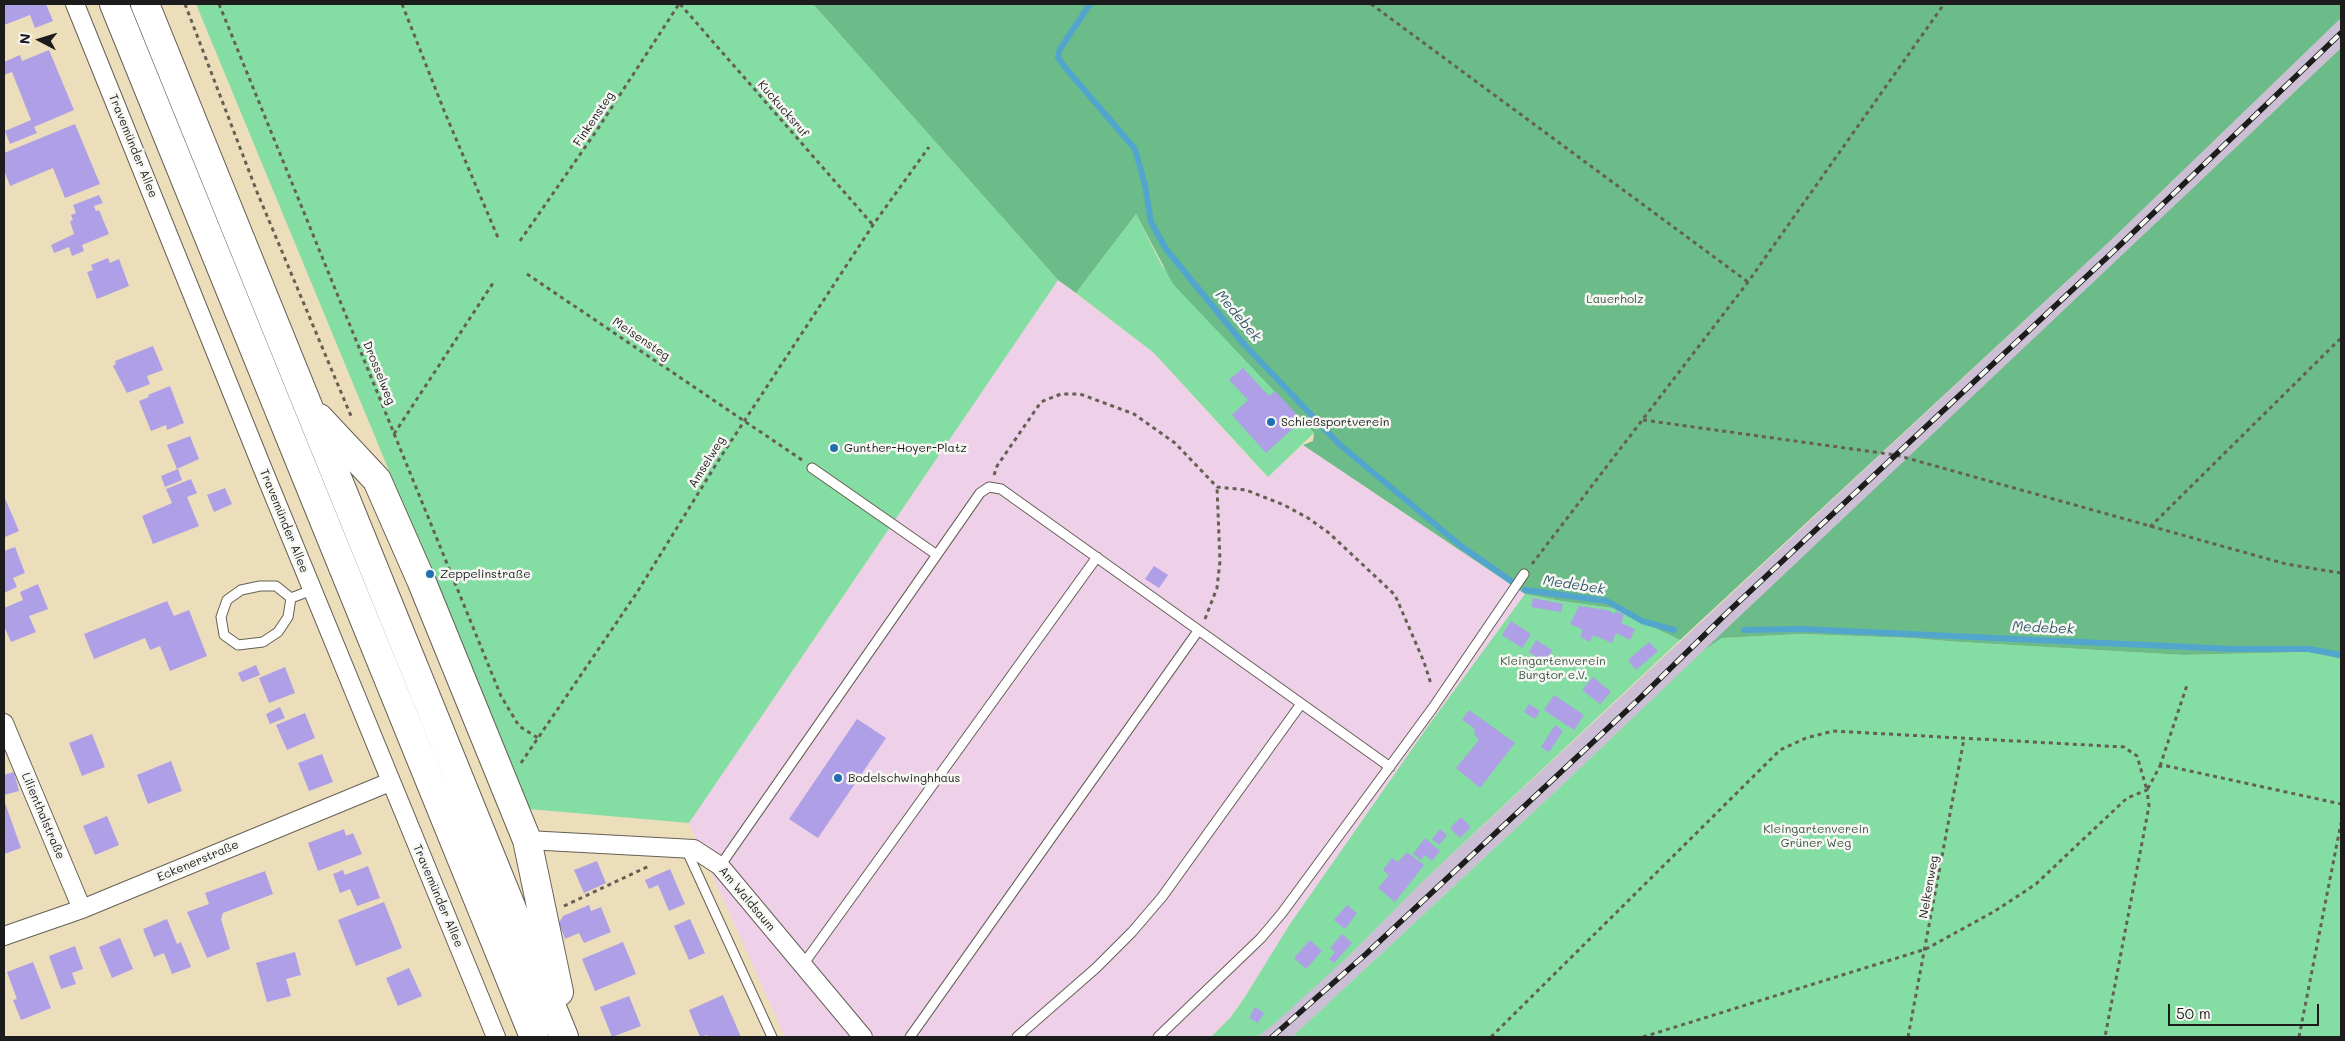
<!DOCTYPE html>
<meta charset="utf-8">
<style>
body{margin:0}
#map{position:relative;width:2345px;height:1041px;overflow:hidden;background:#eddebb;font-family:Mali,sans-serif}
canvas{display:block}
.frame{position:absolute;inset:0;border:5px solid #1c1c1c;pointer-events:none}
.north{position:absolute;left:15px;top:15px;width:50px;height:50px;-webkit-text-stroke:4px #f6f6f2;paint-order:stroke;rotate:275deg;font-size:14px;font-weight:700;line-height:20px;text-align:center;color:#1c1c1c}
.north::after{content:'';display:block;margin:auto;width:18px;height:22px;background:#1c1c1c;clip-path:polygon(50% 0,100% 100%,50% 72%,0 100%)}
.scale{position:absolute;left:2168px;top:1004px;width:151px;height:22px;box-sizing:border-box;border:2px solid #1c1c1c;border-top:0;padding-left:6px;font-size:15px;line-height:18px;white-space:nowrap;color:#1c1c1c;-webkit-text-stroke:4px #f6f6f2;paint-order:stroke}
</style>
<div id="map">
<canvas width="2345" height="1041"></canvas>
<div class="frame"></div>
<div class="north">N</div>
<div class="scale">50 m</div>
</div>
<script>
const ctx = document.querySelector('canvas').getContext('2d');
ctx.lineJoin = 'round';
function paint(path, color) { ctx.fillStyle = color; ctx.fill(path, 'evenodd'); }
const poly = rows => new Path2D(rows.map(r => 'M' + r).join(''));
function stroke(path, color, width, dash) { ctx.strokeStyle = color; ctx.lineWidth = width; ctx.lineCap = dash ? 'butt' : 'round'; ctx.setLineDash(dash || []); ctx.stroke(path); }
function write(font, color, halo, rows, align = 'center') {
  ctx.font = font + ' Mali,sans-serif'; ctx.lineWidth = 5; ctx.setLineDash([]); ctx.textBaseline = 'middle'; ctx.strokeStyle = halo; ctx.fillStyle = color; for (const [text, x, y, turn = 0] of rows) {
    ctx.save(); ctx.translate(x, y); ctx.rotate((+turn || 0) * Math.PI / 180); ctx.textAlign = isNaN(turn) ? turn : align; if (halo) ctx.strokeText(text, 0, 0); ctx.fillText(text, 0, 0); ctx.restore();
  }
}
const built = poly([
 [1058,280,1154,353,1267,477,1303,445,1525,594,1426,729,1290,924,1243,1000,1230,1018,1211,1037,785,1037,689,823]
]);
const industrial = poly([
 [2341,18,2341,48,1557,790,1292,1037,1257,1037,1351,954,1420,884,2110,241]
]);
const green = poly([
 [196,4,813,4,1058,280,689,823,529,809],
 [1136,214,1162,266,1314,433,1268,477,1154,353,1076,293],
 [1525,594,1561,601,1613,608,1680,640,1420,884,1351,954,1274,1024,1257,1037,1211,1037,1230,1018,1243,1000,1290,924,1426,729],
 [1802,634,1910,638,1960,642,2183,655,2308,652,2341,659,2341,1037,1292,1037,1557,790,1704,650,1722,638]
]);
const forest = poly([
 [813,4,2341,4,2341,18,2110,241,1680,640,1613,608,1561,601,1525,594,1303,445,1313,441,1314,433,1173,284,1136,214,1076,293,1058,280],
 [2341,48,2341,659,2308,652,2183,655,1960,642,1910,638,1802,634,1722,638,1704,650]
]);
const stream = poly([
 [1090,4,1060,49,1058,57,1063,65,1135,149,1145,185,1151,222,1166,249,1242,342,1339,444,1461,546,1514,583],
 [1525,590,1607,601,1642,621,1674,630],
 [1744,630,1801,629,2232,649,2309,649,2341,655]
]);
const building = poly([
 [4,4,46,4,53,21,35,28,30,15,4,25],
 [49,50,74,110,34,127,37,133,10,144,5,131,31,120,12,72,4,75,4,62,20,55,22,61],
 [75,124,100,184,65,198,53,168,10,186,4,170,4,153],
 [99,195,103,203,94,206,96,211,99,210,109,234,82,245,84,251,72,256,69,247,54,253,51,245,74,234,70,221,73,220,71,215,76,213,73,205],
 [108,258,110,263,119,259,129,286,97,299,87,272,93,270,91,265],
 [153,346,163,370,147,376,150,384,127,393,113,366,116,364,115,361],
 [1243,368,1269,396,1275,391,1302,420,1266,453,1232,415,1248,400,1229,380],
 [170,386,184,423,167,430,166,425,151,431,139,401,149,397,148,395],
 [190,436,199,459,177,469,167,445],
 [178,469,182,480,165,487,161,476],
 [191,479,197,493,187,497,199,526,153,544,142,516,172,503,166,489],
 [225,488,232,504,214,512,207,495],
 [4,496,19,531,5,537,4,534],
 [15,547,25,573,13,578,17,587,4,593,4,551],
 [1154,566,1168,575,1159,588,1145,579],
 [38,584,48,609,29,616,36,632,11,642,4,626,4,608,23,600,20,592],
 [1533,598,1563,604,1561,612,1531,607],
 [167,601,174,616,189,610,207,656,170,671,160,646,150,650,145,638,94,659,84,634],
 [1579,606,1607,610,1615,614,1616,611,1624,615,1621,623,1635,629,1630,640,1616,633,1612,643,1593,635,1590,642,1580,637,1583,630,1570,624],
 [1511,621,1531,634,1522,648,1502,635],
 [1536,640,1552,650,1545,663,1529,652],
 [1649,642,1658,651,1636,670,1628,660],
 [256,665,260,675,242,682,238,673],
 [285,667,295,693,269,703,259,678],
 [1593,677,1611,692,1600,704,1582,690],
 [1554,695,1584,715,1574,730,1544,710],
 [1529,704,1540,711,1535,719,1524,712],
 [280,707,285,718,270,724,266,714],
 [1469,710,1515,743,1480,788,1456,768,1479,740,1475,736,1474,728,1462,720],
 [305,713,315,738,287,750,276,725],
 [857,719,886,738,818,838,789,819],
 [1555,725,1563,731,1549,752,1541,747],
 [92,734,105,767,82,776,69,743],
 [322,754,333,782,309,791,298,763],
 [171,761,182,791,148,804,137,775],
 [14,772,19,791,4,795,4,775],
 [4,800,21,848,4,854],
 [107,816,119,845,95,855,83,826],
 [1461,817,1471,827,1460,838,1450,828],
 [344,829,346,836,353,833,362,854,318,871,308,843],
 [1440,829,1447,835,1439,845,1432,839],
 [1425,838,1440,851,1432,861,1425,855,1421,860,1413,854],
 [1407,852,1424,865,1395,902,1378,888,1389,875,1383,870,1392,858,1398,862],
 [597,861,606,883,584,893,574,870],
 [368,866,380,898,357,906,350,889,340,893,333,874,343,870,345,875],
 [670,869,685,904,669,911,658,885,649,889,645,880],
 [265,871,273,894,223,913,221,919,230,949,207,958,187,912,209,904,205,893],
 [384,902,402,948,356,966,338,920],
 [589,905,591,911,601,907,611,932,584,943,579,933,565,939,559,923,563,916],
 [1347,905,1357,913,1345,929,1334,920],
 [167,919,177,944,181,942,191,967,172,974,164,953,154,957,143,929],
 [690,919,705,953,689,960,674,926],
 [1342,934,1352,943,1334,963,1329,959,1335,952,1330,948],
 [120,938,133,969,112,978,99,947],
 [1310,940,1322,951,1306,969,1294,958],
 [623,942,636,974,595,991,582,959],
 [75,946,83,969,72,973,76,984,61,989,49,956],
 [295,952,301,975,286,979,291,996,267,1002,256,963],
 [33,962,51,1008,21,1020,13,1000,17,999,7,972],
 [409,968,422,996,398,1006,386,978],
 [723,995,741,1037,708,1037,707,1035,700,1037,689,1010],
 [629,996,641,1026,612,1037,600,1007],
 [1255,1007,1264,1013,1258,1023,1249,1018]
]);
const path = poly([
 [185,4,257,192,351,416],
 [219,4,501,696,519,726,538,738],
 [402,4,445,113,499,240],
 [680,4,873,225],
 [1371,4,1748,282],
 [520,241,597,130,679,4],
 [527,274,802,460],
 [1643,420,1896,455,2286,564,2341,573],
 [394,434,495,280],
 [994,475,997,466,1041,402,1061,394,1080,394,1134,414,1175,443,1217,487,1246,490,1284,505,1308,518,1329,533,1395,595,1424,662,1431,684],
 [2150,527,2341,338],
 [1532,564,1748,282,1944,4],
 [1205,619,1217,588,1220,561,1217,487],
 [521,763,636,594,720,458,873,225,929,147],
 [2160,766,2187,685],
 [564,906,649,866],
 [1491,1037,1780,750,1806,738,1833,731,2124,747,2137,756,2147,790,2160,766,2167,766,2341,804],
 [1643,1037,1926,949,1995,911,2036,884,2127,798,2147,790,2149,806,2105,1037],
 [1908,1037,1964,739],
 [2299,1037,2341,823]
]);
const service = poly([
 [812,468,937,555],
 [291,598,276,586,260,586,241,590,227,600,221,617,224,635,238,645,263,642,278,632,288,617,291,598,312,590],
 [686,849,772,1037],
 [720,866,980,493,989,487,1001,489,1390,767],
 [802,966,1097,557],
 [910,1037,1198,631],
 [1017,1037,1096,968,1132,932,1162,897,1301,704],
 [1158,1037,1261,938,1282,913,1432,709,1524,574]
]);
const minor = poly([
 [75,4,262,467,496,1037],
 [4,723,82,909],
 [527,840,694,849,720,866,863,1037],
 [4,936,82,909,390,782]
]);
const trunk = poly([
 [114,4,534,1037],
 [145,4,564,1037],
 [319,418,377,480,421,580,527,840,559,992]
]);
const rail = poly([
 [1272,1037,1366,954,1637,701,1729,611,2117,248,2341,33]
]);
const markers = [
 [1271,422,5,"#1f6fb2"],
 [834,448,5,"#1f6fb2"],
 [430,574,5,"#1f6fb2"],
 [838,778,5,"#1f6fb2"]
];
const streetNames = [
 ["Kuckucksruf",783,109,49],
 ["Finkensteg",594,119,-56],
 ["Travemünder Allee",133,146,68],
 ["Meisensteg",641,339,34],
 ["Drosselweg",379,373,68],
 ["Amselweg",707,462,-58],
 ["Travemünder Allee",284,521,68],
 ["Lilienthalstraße",43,816,67],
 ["Eckenerstraße",198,861,-23],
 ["Nelkenweg",1929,887,-80],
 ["Travemünder Allee",438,896,67],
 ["Am Waldsaum",747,899,50]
];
const parkNames = [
 ["Lauerholz",1615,299],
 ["Kleingartenverein",1553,661],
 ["Burgtor e.V.",1553,675],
 ["Kleingartenverein",1816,829],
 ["Grüner Weg",1816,843]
];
const poiNames = [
 ["Schießsportverein",1281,422],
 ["Gunther-Hoyer-Platz",844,448],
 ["Zeppelinstraße",440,574],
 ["Bodelschwinghhaus",848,778]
];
const waterNames = [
 ["Medebek",1238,316,50],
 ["Medebek",1574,585,9],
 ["Medebek",2043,628,3]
];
paint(built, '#eed0e8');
paint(industrial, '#ccbed4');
paint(green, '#84dda3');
paint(forest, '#6bbc89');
stroke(stream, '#52a6cd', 6);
paint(building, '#af9fe6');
stroke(service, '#656054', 11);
stroke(minor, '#656054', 20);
stroke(trunk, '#656054', 30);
stroke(path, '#656054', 3, [4, 4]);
stroke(service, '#fff', 9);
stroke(minor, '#fff', 18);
stroke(trunk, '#fff', 28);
stroke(rail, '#1c1c1c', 5.5);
stroke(rail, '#f6f6f2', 4, [11]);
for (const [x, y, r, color] of markers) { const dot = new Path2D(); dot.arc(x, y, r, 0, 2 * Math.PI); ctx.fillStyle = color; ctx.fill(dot); stroke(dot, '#f6f6f2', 2); }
write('12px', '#1c1c1c', '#f6f6f2', streetNames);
write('12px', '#3b5644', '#f6f6f2', parkNames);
write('12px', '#1c1c1c', '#f6f6f2', poiNames, 'left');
write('italic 14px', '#345a6c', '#f6f6f2', waterNames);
</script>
